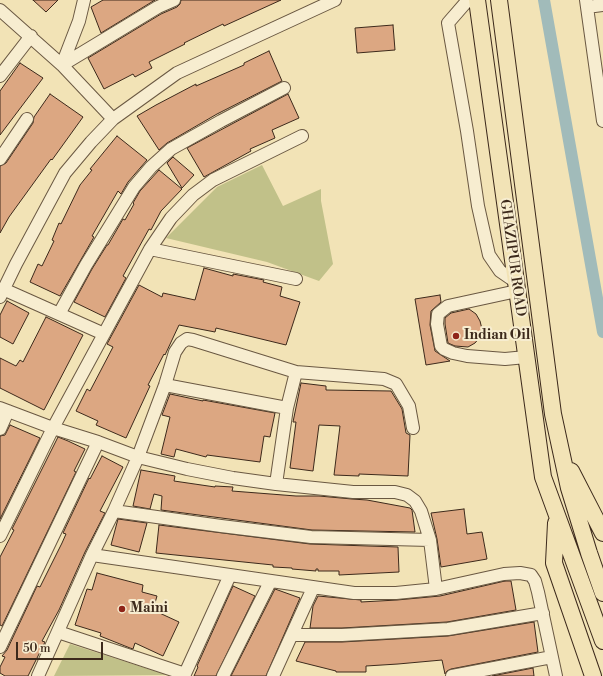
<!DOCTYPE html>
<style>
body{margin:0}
#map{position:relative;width:603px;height:676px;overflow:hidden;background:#f2e3b6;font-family:"Libre Bodoni",serif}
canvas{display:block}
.scale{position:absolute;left:16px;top:642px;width:87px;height:18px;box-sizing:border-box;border:2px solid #3c291b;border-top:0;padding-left:5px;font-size:12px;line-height:14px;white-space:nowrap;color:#3c291b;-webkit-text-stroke:3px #f7edd0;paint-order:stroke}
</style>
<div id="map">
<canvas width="603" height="676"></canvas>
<div class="scale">50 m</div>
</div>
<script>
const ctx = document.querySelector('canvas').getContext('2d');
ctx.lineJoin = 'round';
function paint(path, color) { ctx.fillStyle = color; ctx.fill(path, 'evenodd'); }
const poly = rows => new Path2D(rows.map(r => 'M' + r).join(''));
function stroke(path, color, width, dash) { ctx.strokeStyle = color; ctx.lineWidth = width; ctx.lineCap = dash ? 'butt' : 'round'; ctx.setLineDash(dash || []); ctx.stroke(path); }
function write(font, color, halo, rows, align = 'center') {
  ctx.font = font + ' "Libre Bodoni",serif'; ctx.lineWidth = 4; ctx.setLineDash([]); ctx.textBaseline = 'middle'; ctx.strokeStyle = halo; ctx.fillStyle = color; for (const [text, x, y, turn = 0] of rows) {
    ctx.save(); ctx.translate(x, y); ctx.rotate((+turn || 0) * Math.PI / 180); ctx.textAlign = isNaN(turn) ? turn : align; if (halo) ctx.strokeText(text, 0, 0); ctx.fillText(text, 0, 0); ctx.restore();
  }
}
const green = poly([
 [262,165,283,206,321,189,321,201,333,264,319,281,267,262,166,238,217,187],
 [70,644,167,675,54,676]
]);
const canal = poly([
 [544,0,603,332]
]);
const building = poly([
 [33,0,58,0,46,12,33,0],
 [103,0,155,0,101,33,91,7,103,0],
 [181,0,281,0,224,26,223,24,184,43,185,44,149,62,152,68,135,77,133,74,104,89,88,58,161,14,177,7,180,4,181,0],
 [393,25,395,50,357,53,355,28,393,25],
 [269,51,282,81,217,114,167,143,159,150,137,116,156,105,196,84,196,86,244,65,244,63,269,51],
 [20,63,43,78,0,135,0,91,20,63],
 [50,94,83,117,52,160,51,159,9,217,0,233,0,166,6,163,33,123,34,117,50,94],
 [288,94,299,118,272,130,275,138,250,149,251,151,204,177,187,148,288,94],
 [117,136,147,160,128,182,121,194,118,191,92,236,94,237,60,296,30,282,38,264,42,266,54,241,52,240,59,223,61,224,80,185,92,170,90,169,117,136],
 [173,157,194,175,182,188,167,163,173,157],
 [159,170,182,189,161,211,151,230,149,229,123,276,126,278,105,317,74,302,92,269,107,245,108,245,123,219,125,220,134,204,133,203,140,191,159,170],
 [204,268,233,276,233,274,264,280,263,282,282,287,280,296,300,302,286,345,216,328,215,332,179,325,165,355,164,354,148,385,150,386,126,438,96,425,98,421,76,411,87,389,90,391,113,347,107,344,139,285,162,297,163,293,195,300,204,268],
 [440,295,441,302,431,311,430,325,435,351,450,361,426,365,415,299,440,295],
 [7,301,29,313,13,344,0,337,0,315,7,301],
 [469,309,476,314,480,321,482,329,480,337,475,343,468,347,455,346,448,343,445,324,445,318,451,313,469,309],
 [46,317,83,335,44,410,0,388,0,358,16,366,20,360,23,362,46,317],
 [301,383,326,386,326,390,391,391,402,409,406,433,410,435,408,476,359,474,359,476,334,475,340,426,319,425,313,471,290,468,296,422,293,422,301,383],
 [170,394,203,401,203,400,275,413,270,437,264,436,260,462,207,455,206,457,176,449,174,457,161,454,170,417,162,415,170,394],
 [10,425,40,438,0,519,0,436,5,435,10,425],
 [58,437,68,441,85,449,74,471,76,472,2,626,0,625,0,557,14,530,12,529,58,437],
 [102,456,123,467,100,511,105,513,85,552,59,610,42,641,45,642,28,676,5,676,0,673,0,667,5,657,2,656,7,650,37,586,40,587,62,543,66,534,63,533,89,478,90,479,102,456],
 [141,470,175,476,174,481,215,487,215,486,233,487,232,491,296,496,319,496,352,499,367,500,410,508,412,510,415,532,312,530,161,510,162,496,154,494,150,509,133,506,141,470],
 [464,509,467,534,482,532,487,559,441,567,437,539,431,513,464,509],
 [118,519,147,523,139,552,111,545,118,519],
 [159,525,310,544,398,547,399,572,339,575,339,571,318,571,318,569,316,569,316,571,292,569,292,568,273,567,273,565,156,553,159,525],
 [97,573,143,585,142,592,157,596,153,610,179,622,163,656,135,643,133,649,130,648,100,636,101,633,75,625,87,589,92,590,97,573],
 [505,581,511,581,516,610,447,622,342,628,310,628,313,606,318,596,361,600,361,602,397,600,440,596,505,581],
 [233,586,255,596,216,676,194,676,198,667,197,666,233,586],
 [275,589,300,598,266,676,231,676,275,589],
 [534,622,538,652,451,669,447,671,445,674,442,660,398,664,366,666,366,672,336,672,336,671,296,661,305,642,342,642,448,636,534,622],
 [533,668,534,676,492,676,533,668]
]);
const minor = poly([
 [468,0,448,23,467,131,478,206,489,255,500,271,516,282],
 [586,0,603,121],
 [587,7,603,5],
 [0,10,62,65,113,119],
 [62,65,158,7,174,0],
 [62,65,79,21,84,0],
 [0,76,31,36],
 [0,159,27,119],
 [150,249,296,279],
 [3,289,104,334],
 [517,291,448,306,438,314,437,324,441,346,444,349,453,353,467,356,505,359,526,357],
 [0,297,16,264,65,173,91,142,113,119,177,73,335,0],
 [59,314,86,265,134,187,151,167,171,149,221,121,284,88],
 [165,385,287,408],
 [0,408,53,428,98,442,138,457,187,469,233,478,276,484,353,492,395,492,407,495,415,501,421,511,430,540,436,589],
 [0,429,8,411],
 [276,484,287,408,296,372],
 [114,511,221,526,311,537,430,540],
 [0,536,53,428,150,249,171,218,193,195,213,180,302,136],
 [92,555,354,593,396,593,436,589,504,574,520,573,531,575,535,581,538,592,556,676],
 [58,632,185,674],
 [292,635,342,635,448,629,543,613],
 [0,647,98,442],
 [38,676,92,555,114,511,138,457,165,385,175,352,181,343,187,339,193,340,296,372,384,379,396,384,409,406,413,428],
 [184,676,230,575],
 [223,676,270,582],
 [273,676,313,588],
 [452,676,552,657]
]);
const major = poly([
 [477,0,543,477,603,641],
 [499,0,553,414,569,488,589,553,603,593],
 [571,471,603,533],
 [556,523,554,563,593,676]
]);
const markers = [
 [456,336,4,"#8f2418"],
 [122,609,4,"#8f2418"]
];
const streetNames = [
 ["GHAZIPUR ROAD",512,258,82]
];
const poiNames = [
 ["Indian Oil",464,336],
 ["Maini",130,609]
];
paint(green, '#c1c189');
stroke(canal, '#a1bbba', 12);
paint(building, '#dca782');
stroke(building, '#3c291b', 1);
stroke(minor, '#6a5842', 14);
stroke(major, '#3c291b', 18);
stroke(minor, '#f7edd0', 12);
stroke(major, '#f2e3b6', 16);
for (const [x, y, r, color] of markers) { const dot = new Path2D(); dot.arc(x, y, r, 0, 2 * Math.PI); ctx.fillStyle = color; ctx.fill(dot); stroke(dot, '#f7edd0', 1.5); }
write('14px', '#3c291b', '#f7edd0', streetNames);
write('bold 14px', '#3c291b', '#f7edd0', poiNames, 'left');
</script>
